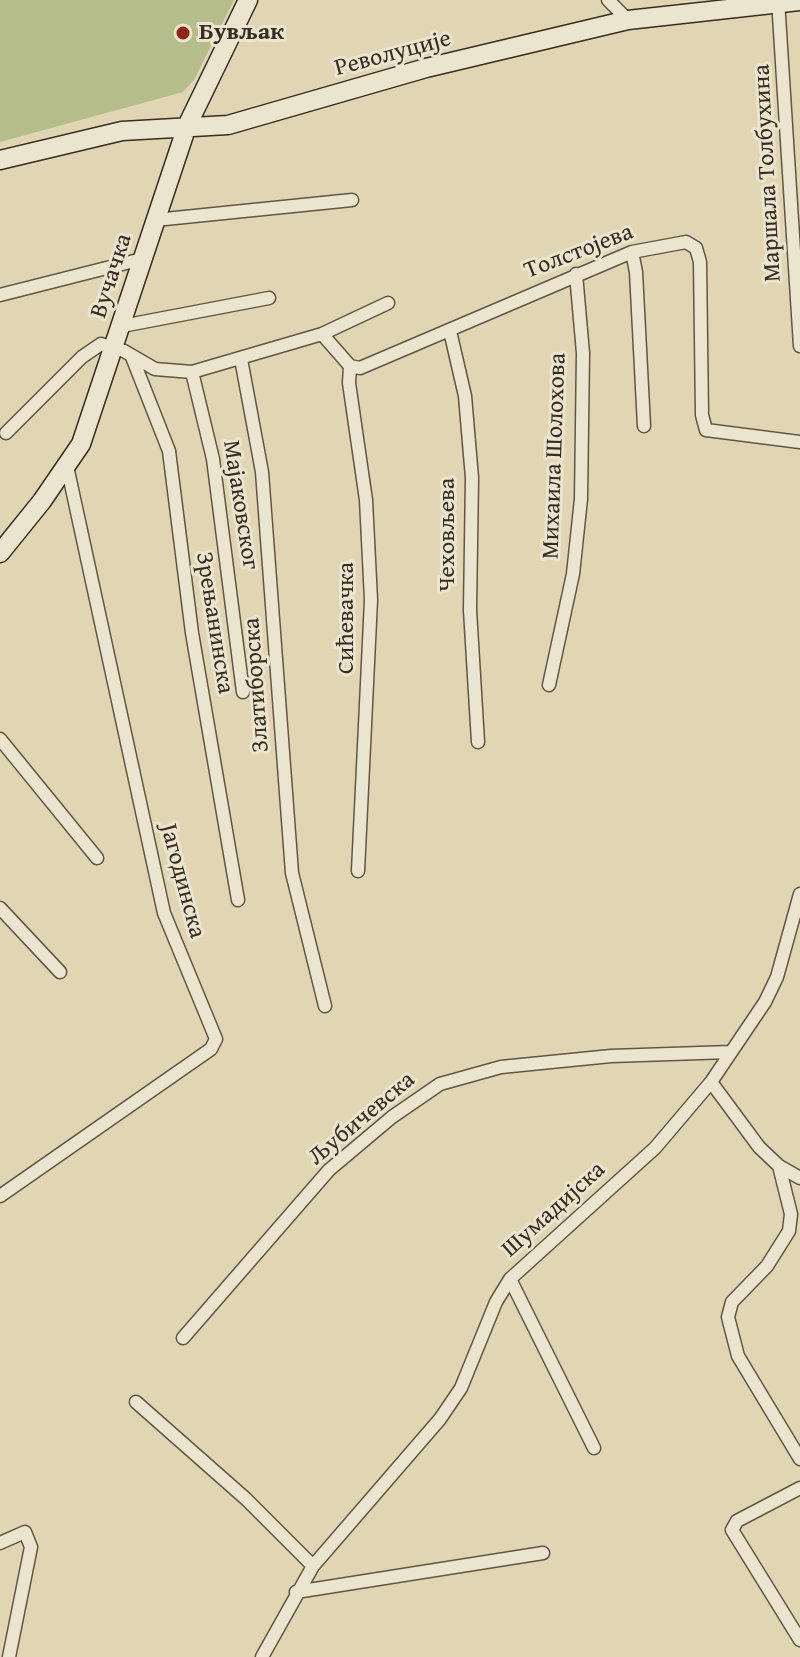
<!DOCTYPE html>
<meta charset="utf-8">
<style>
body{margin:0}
canvas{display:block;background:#e0d6b4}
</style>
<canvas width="800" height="1657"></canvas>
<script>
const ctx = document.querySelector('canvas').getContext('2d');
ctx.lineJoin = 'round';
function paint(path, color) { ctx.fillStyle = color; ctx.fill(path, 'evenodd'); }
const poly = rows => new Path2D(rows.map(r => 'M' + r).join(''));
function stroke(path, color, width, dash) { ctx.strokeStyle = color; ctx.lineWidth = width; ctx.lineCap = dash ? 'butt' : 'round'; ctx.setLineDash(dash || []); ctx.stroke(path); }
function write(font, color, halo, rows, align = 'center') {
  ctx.font = font + ' "Gentium Book Plus",serif'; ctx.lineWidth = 6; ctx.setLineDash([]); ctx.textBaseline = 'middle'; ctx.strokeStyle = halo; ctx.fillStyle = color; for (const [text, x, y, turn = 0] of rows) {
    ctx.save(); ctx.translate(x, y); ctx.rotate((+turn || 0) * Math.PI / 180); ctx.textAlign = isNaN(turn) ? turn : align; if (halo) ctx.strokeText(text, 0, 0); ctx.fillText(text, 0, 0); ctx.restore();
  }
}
const green = poly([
 [0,0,234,0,194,80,183,92,0,142]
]);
const street = poly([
 [608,0,628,20],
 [778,0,800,346],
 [155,220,352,200],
 [632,252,636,272,644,426],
 [0,295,142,259],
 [122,326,269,298],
 [450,331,465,396,472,478,470,610,478,742],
 [322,334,388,303],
 [132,357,169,451,192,633,238,900],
 [241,359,262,472,292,873,325,1006],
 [350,366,349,383,366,500,371,600,358,871],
 [192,372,213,459,243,692],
 [6,433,82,357,101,344,124,351,155,369,192,372,322,334,350,366,360,368,632,252,686,242,696,248,700,262,702,415,706,430,800,442],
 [549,685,573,574,581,499,583,353,576,274],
 [0,739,97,858],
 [0,908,60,972],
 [711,1082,759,1147,779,1166,800,1178],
 [779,1166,791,1214,789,1231,767,1266,732,1302,728,1317,738,1356,800,1459],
 [0,1196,211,1049,216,1039,164,913,67,466],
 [510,1279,594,1448],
 [183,1338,329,1170,392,1117,440,1084,501,1067,611,1056,730,1052],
 [136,1402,246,1499,313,1566],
 [800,1488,737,1521,732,1530,800,1640],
 [0,1543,25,1532,31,1547,9,1657],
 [296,1592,543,1553],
 [262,1657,313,1566,440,1419,461,1388,496,1302,510,1279,655,1148,711,1082,765,1002,777,977,800,894]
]);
const secondary = poly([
 [0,160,122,131,228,125,426,68,628,20,800,1],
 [0,553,42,501,81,444,187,126,248,0]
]);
const markers = [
 [183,33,8,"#8f2418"]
];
const poiNames = [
 ["Бувљак",199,33]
];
const streetNames = [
 ["Револуције",393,54,-15],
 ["Маршала Толбухина",768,173,-93],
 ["Толстојева",579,252,-21],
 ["Вучачка",112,276,-72],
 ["Михаила Шолохова",555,456,-88],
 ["Мајаковског",240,505,81],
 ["Чеховљева",448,535,-90],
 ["Сићевачка",347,618,-90],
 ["Зрењанинска",214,623,81],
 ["Златиборска",257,685,-94],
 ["Јагодинска",182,881,75],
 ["Љубичевска",362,1119,-40],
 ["Шумадијска",554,1210,-42]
];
paint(green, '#b5bd8b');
stroke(street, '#615645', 15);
stroke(secondary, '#372c20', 21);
stroke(street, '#ebe4ce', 12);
stroke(secondary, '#ebe4ce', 18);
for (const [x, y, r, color] of markers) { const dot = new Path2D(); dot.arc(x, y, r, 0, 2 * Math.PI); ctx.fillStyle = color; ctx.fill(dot); stroke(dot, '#ebe4ce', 3); }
write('bold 24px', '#372c20', '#ebe4ce', poiNames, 'left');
write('24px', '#372c20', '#ebe4ce', streetNames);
</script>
